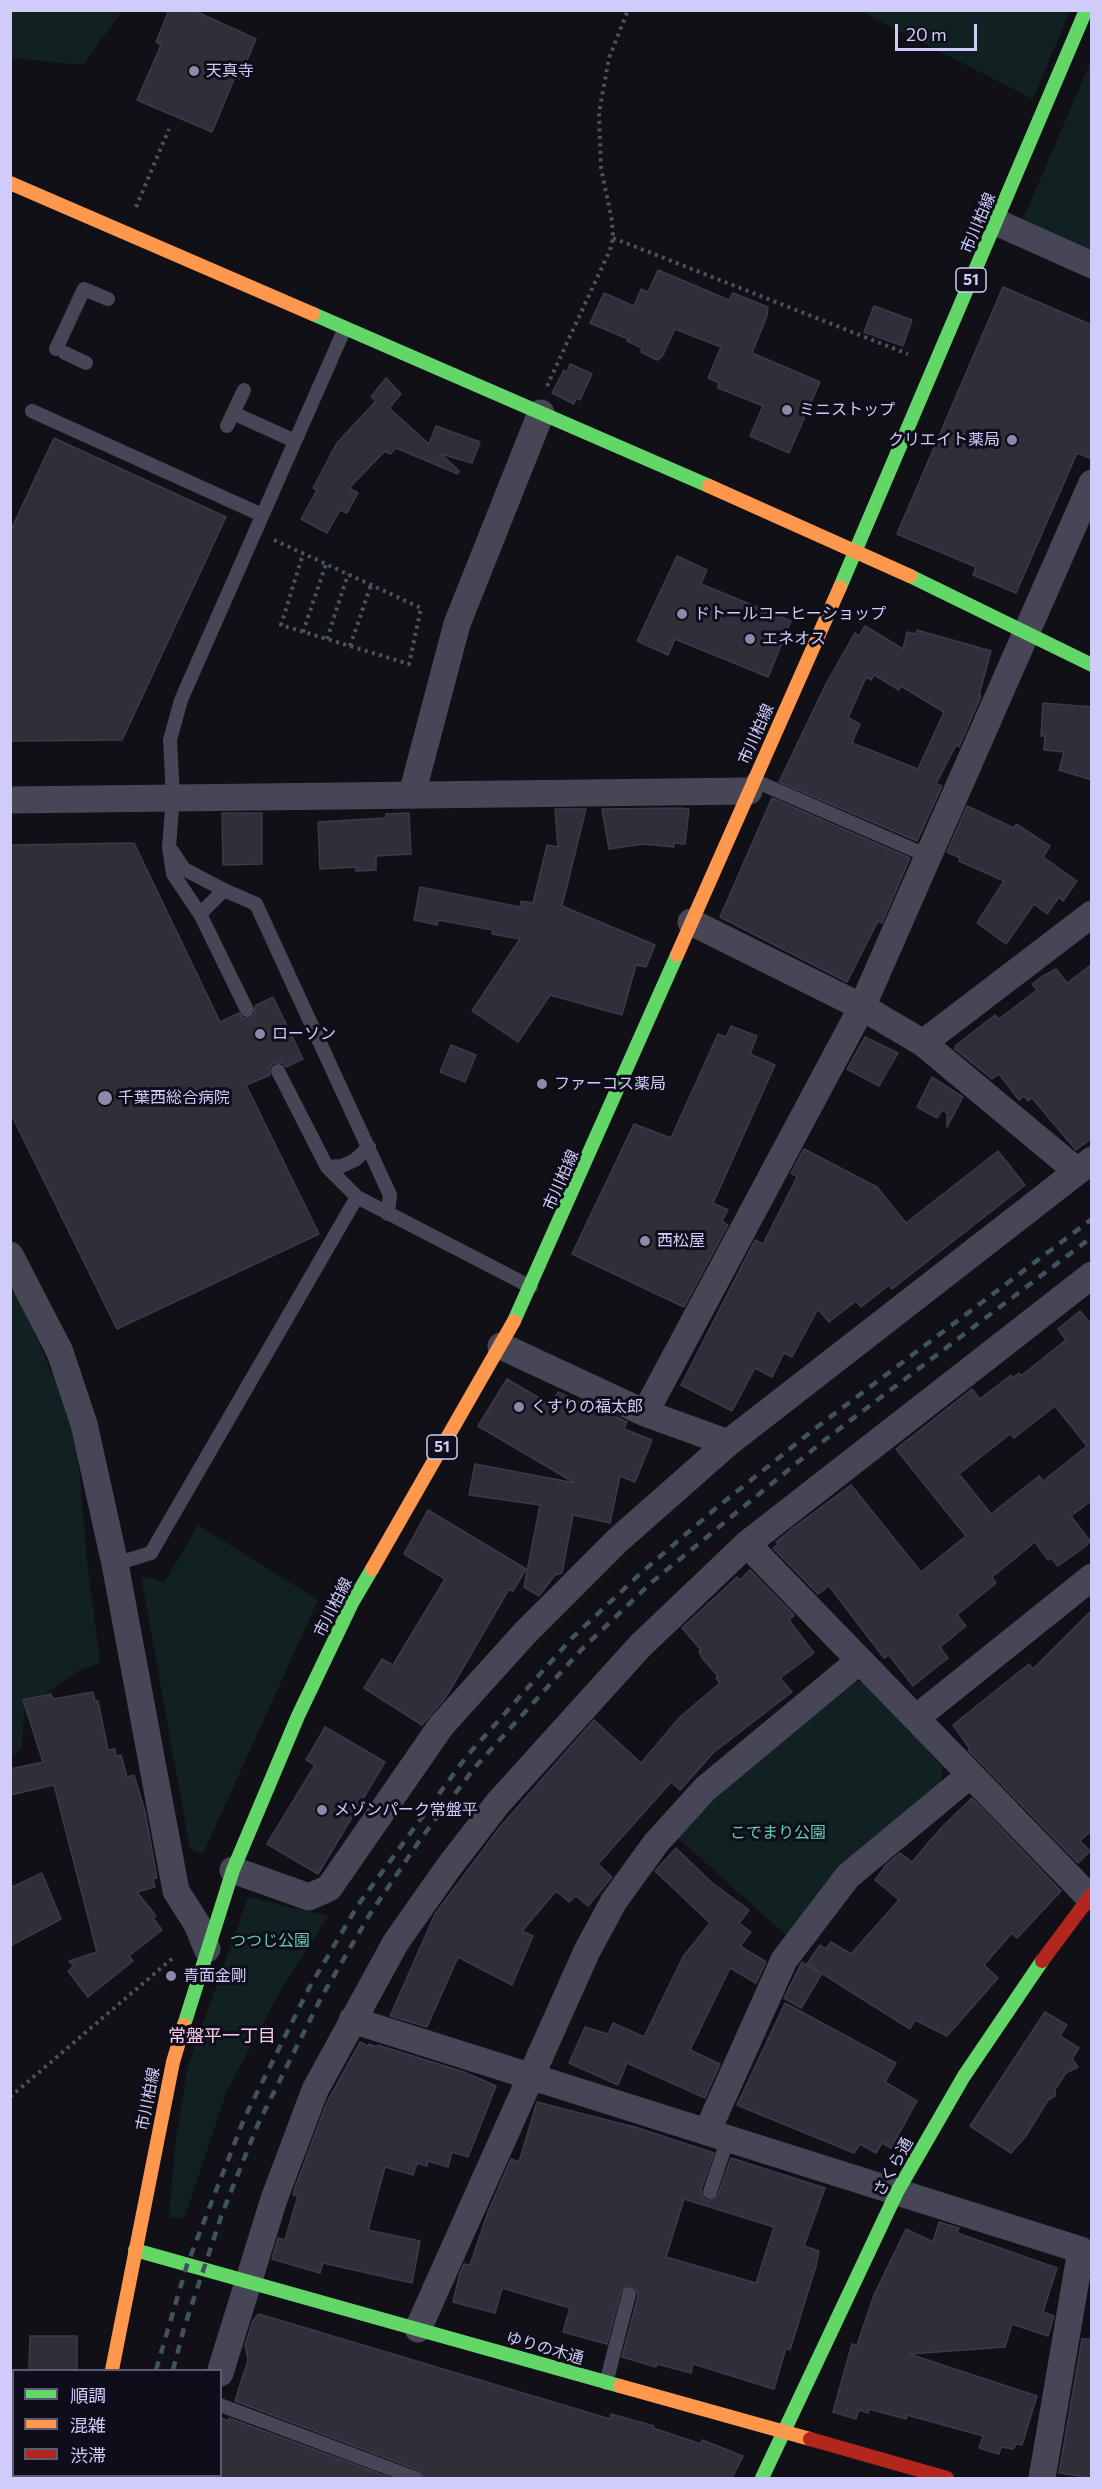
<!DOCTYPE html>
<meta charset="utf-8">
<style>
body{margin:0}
#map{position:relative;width:1102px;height:2489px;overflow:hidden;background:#111017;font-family:Commissioner,"Noto Sans JP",sans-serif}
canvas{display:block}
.frame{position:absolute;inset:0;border:12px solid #cfccf9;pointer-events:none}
.legend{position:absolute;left:12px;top:2369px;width:210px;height:108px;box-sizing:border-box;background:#0f0d1a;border:2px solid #5c5973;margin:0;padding:8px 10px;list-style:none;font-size:18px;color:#cfccf9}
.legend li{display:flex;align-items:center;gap:12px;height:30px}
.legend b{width:30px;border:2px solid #5c5973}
.scale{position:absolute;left:895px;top:24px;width:82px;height:27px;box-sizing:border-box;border:3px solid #cfccf9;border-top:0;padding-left:8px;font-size:18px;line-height:21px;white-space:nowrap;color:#cfccf9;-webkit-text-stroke:4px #0f0d1a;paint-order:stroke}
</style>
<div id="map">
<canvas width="1102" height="2489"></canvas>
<div class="frame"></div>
<ul class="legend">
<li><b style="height:8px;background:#63d668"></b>順調</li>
<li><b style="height:8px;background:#ff974d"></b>混雑</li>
<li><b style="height:8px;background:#b3261e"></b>渋滞</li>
</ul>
<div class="scale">20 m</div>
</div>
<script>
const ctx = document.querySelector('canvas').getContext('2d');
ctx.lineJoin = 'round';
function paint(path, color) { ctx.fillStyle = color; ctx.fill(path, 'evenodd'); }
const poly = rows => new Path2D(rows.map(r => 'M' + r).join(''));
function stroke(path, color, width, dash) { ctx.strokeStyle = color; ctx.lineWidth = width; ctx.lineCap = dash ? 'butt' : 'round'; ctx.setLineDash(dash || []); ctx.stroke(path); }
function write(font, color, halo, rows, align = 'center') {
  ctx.font = font + ' Commissioner,"Noto Sans JP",sans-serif'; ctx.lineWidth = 6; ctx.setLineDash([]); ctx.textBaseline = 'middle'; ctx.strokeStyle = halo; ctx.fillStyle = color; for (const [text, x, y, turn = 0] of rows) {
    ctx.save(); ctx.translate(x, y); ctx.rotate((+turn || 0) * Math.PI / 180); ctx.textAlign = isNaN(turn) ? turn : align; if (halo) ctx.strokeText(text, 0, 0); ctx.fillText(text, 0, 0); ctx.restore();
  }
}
const green = poly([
 [11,10,122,10,122,11,83,65,12,58],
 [865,10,1070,11,1033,99,864,13],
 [1091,61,1091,254,1021,224],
 [11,1291,19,1296,76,1430,86,1552,100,1663,78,1671,24,1709,22,1748,11,1757],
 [198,1525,318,1600,203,1854,190,1849,141,1576,165,1582],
 [863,1682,943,1767,941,1783,788,1937,678,1838,702,1810,742,1772,850,1683],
 [248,1897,328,1916,278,1995,226,2093,184,2219,169,2217,175,2146,188,2066]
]);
const building = poly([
 [169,10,193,10,256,39,239,79,235,77,212,132,137,100,161,45,156,42,169,10],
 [658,270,729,300,733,293,768,307,767,316,752,353,820,382,789,453,750,436,763,406,718,388,719,383,708,378,721,347,675,329,662,357,657,360,641,352,642,348,627,341,628,339,590,323,604,293,634,306,641,289,648,292,658,270],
 [1003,287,1092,325,1092,459,1077,453,1016,593,973,575,976,567,897,534,1003,287],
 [874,306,912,320,903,346,864,332,874,306],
 [570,364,592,374,580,400,576,398,574,404,552,393,564,370,567,372,570,364],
 [386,378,401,394,389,408,429,444,436,426,480,442,472,463,441,454,459,471,458,474,396,448,390,454,385,451,349,488,358,493,347,513,340,510,327,533,301,519,317,490,313,488,337,443,376,401,371,397,386,378],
 [54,438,226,517,122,740,10,741,10,532,54,438],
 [677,556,707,570,701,584,791,621,768,677,675,639,668,655,637,641,677,556],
 [865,626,903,649,907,632,915,634,917,630,991,651,979,695,981,696,959,747,956,745,936,784,942,786,917,841,779,782,826,684,855,633,859,636,865,626],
 [874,675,899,690,901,686,944,712,918,769,852,743,860,724,848,718,866,677,871,680,874,675],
 [1043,703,1092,707,1092,780,1059,770,1064,752,1044,750,1045,736,1041,736,1043,703],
 [772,798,910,858,882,923,878,921,847,982,720,917,772,798],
 [967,806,1014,828,1016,824,1050,846,1043,857,1077,881,1063,901,1059,897,1047,914,1034,904,1006,944,977,923,1004,881,959,861,960,858,947,852,967,806],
 [679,808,689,809,685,844,674,843,674,847,644,844,609,849,602,809,679,808],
 [555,809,586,809,562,906,655,945,646,967,636,965,622,1015,550,995,518,1042,472,1011,520,939,492,934,493,930,438,920,437,925,414,920,420,887,520,907,521,901,533,903,547,845,558,847,555,809],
 [222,813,262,813,262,864,223,865,222,813],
 [409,813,411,854,376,856,376,870,356,871,356,867,320,869,318,822,386,818,386,814,409,813],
 [134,843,220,1022,239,1013,243,1018,250,1018,255,1014,255,1006,273,997,303,1059,286,1067,282,1063,274,1063,270,1067,270,1075,246,1085,319,1234,117,1329,10,1112,10,845,134,843],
 [1092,964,1092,1138,1076,1150,1032,1098,1028,1101,1024,1096,1019,1100,999,1074,992,1079,955,1049,955,1046,995,1015,999,1019,1037,990,1032,984,1043,976,1056,969,1067,983,1092,964],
 [731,1026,757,1036,750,1054,775,1065,713,1203,728,1210,722,1221,728,1225,684,1307,572,1254,634,1124,671,1138,718,1034,726,1037,731,1026],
 [865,1037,898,1053,879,1086,847,1069,865,1037],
 [451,1045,476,1055,465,1082,440,1072,451,1045],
 [932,1077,963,1097,947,1127,947,1113,942,1110,937,1118,917,1107,932,1077],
 [804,1149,877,1187,906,1223,998,1151,1025,1185,892,1289,889,1285,861,1307,856,1301,829,1322,818,1309,792,1357,784,1353,772,1377,755,1368,732,1411,681,1385,755,1240,763,1244,797,1177,791,1173,804,1149],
 [1080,1311,1092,1325,1092,1500,1071,1516,1090,1541,1086,1546,1058,1566,1051,1558,1048,1560,1035,1542,992,1577,996,1583,957,1615,966,1626,940,1647,948,1658,913,1686,889,1655,884,1658,829,1586,818,1594,773,1548,778,1544,776,1542,793,1528,851,1485,921,1572,966,1536,896,1449,972,1389,980,1399,1011,1375,1013,1378,1019,1373,1021,1376,1066,1340,1058,1329,1080,1311],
 [1055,1406,1087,1446,1043,1481,1039,1476,991,1514,959,1474,1010,1434,1014,1438,1055,1406],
 [507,1379,551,1405,558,1392,600,1412,601,1410,627,1422,624,1429,652,1440,635,1482,620,1476,610,1523,573,1515,562,1573,555,1575,539,1596,524,1587,540,1505,469,1495,475,1464,575,1483,478,1426,507,1379],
 [428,1510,526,1569,513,1591,509,1589,446,1697,422,1725,364,1688,382,1659,393,1665,445,1579,404,1554,428,1510],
 [750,1570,793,1614,794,1616,789,1620,814,1653,780,1678,792,1692,714,1752,680,1790,671,1782,598,1864,612,1877,588,1906,576,1896,569,1902,556,1891,522,1931,533,1936,512,1985,458,1957,427,2027,390,2016,435,1914,500,1827,594,1720,641,1763,680,1717,720,1683,716,1678,718,1676,702,1658,699,1651,701,1650,682,1628,737,1577,740,1580,750,1570],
 [1092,1610,1092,1830,1080,1841,1090,1851,1078,1863,968,1750,970,1749,953,1725,1029,1664,1033,1669,1092,1610],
 [93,1692,95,1701,98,1701,108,1750,115,1749,116,1756,121,1755,127,1777,134,1775,145,1811,157,1878,153,1879,155,1887,137,1892,156,1916,153,1918,162,1930,129,1956,133,1961,88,1997,68,1971,74,1966,69,1961,97,1952,54,1785,10,1795,10,1769,43,1762,23,1700,51,1694,53,1699,93,1692],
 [325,1727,385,1762,318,1874,267,1844,315,1765,306,1760,325,1727],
 [972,1798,1061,1891,1017,1938,1012,1933,984,1965,998,1978,947,2036,915,2020,910,2029,807,1964,820,1945,826,1949,831,1942,851,1954,899,1900,875,1880,887,1864,900,1853,912,1862,941,1828,972,1798],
 [676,1848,711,1882,749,1910,739,1923,751,1932,740,1946,766,1962,756,1983,730,1968,690,2050,720,2064,705,2098,627,2063,618,2085,569,2063,585,2027,608,2034,613,2023,644,2037,683,1957,710,1923,655,1871,676,1848],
 [42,1873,61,1919,10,1946,10,1888,42,1873],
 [802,1962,821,1975,801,2008,784,1998,802,1962],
 [785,2003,896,2063,885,2082,917,2101,891,2148,882,2143,876,2153,860,2144,854,2153,737,2105,785,2003],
 [1045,2012,1067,2025,1060,2036,1079,2048,1072,2059,1078,2067,1066,2073,1055,2089,1055,2096,1048,2100,1026,2136,1011,2153,970,2126,1045,2012],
 [360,2042,368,2046,369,2044,377,2047,378,2045,464,2072,496,2086,468,2157,452,2152,448,2167,428,2161,427,2166,417,2163,413,2175,385,2167,368,2230,420,2241,412,2283,323,2263,320,2273,272,2259,278,2238,285,2240,298,2196,293,2195,296,2185,327,2102,360,2042],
 [537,2102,638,2128,714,2153,701,2190,703,2197,708,2201,718,2195,731,2158,825,2188,804,2246,819,2251,816,2266,790,2350,786,2348,774,2389,693,2364,691,2373,657,2364,656,2367,622,2357,638,2296,637,2291,632,2286,626,2286,621,2291,607,2344,563,2332,570,2308,502,2288,495,2313,453,2302,460,2273,464,2264,470,2265,488,2212,511,2159,519,2162,537,2102],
 [684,2199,774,2227,756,2283,666,2257,684,2199],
 [939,2222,959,2228,957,2233,1057,2268,1043,2312,1054,2316,1048,2336,1012,2324,1005,2347,909,2354,1037,2396,1022,2445,1016,2444,1013,2449,1001,2447,999,2454,979,2448,983,2436,907,2415,906,2419,869,2409,868,2413,859,2410,856,2419,833,2412,852,2344,857,2345,874,2295,906,2229,933,2242,939,2222],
 [259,2314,610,2419,611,2414,654,2426,653,2428,701,2444,702,2440,743,2456,732,2478,424,2478,418,2470,235,2401,248,2360,245,2345,253,2320,259,2314],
 [30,2336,77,2336,77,2370,29,2370,30,2336],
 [1082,2339,1092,2339,1092,2478,1059,2473,1082,2339],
 [220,2417,228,2421,229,2418,391,2478,212,2478,213,2475,220,2475,220,2417]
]);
const path = poly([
 [136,207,169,129],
 [613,238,908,354],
 [547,386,610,250,613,238,612,221,601,168,599,113,609,58,628,10],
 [274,540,421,608,409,664,281,625,303,554],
 [303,632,326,564],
 [327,639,348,574],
 [350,646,371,585],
 [10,2097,174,1957]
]);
const lane = poly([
 [56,349,84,289,108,299],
 [65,353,86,363],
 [32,411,262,515],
 [233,413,295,441],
 [227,426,244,390],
 [753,780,928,856],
 [172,851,184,869,224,890,256,904,390,1195,388,1214],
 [200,914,224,890],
 [247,1010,200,914,173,874,169,847,173,796,170,740,181,700,345,328],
 [278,1071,327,1167,357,1197,531,1287],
 [327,1167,342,1166,355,1160,369,1147],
 [115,1564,151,1553,357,1197],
 [710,2192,728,2138],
 [606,2383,629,2294],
 [220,2405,415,2478]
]);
const street = poly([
 [996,222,1092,265],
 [412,794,457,624,541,413],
 [10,800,749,791],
 [691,922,862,1007,923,1043,1077,1171],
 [923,1043,1092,914],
 [10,1255,60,1352,84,1424,115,1564,176,1891,197,1924,207,1949],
 [501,1346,645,1413,728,1443],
 [645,1413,862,1007,1092,483],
 [747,1544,1089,1897],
 [916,1718,1092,1577],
 [233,1870,309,1897,329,1888,441,1726,525,1633,618,1540,728,1443,1092,1160],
 [352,2020,1081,2250,1042,2478],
 [707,2132,784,1960,848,1876,970,1775],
 [418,2329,587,1951,614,1901,656,1843,705,1789,859,1661],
 [220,2373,274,2199,315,2090,396,1942,448,1868,498,1803,640,1646,747,1544,1092,1275],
 [190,2478,190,2476]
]);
const fast = poly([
 [313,314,709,486],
 [910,576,1092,665],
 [840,587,1086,10],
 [514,1321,677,955],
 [184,2025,233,1870,298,1716,352,1603,372,1569],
 [135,2250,620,2386],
 [88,2476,88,2478],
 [762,2478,897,2192,964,2076,1042,1961]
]);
const slow = poly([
 [10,183,313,314],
 [709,486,910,576],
 [677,955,840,587],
 [372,1569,514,1321],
 [112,2370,173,2062,184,2025],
 [620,2386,810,2439]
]);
const jam = poly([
 [1042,1961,1092,1894],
 [810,2439,947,2478]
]);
const rail = poly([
 [156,2370,187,2265,244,2119,309,1988,358,1905,466,1757,573,1637,642,1572,715,1509,817,1427,1092,1219],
 [173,2370,184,2328,222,2214,258,2124,322,1996,370,1914,422,1837,476,1766,582,1649,652,1582,826,1439,1092,1237],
 [128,2478,129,2476],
 [144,2478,145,2476]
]);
const markers = [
 [194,71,6,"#8c8aaa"],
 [787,410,6,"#8c8aaa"],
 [1012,440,6,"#8c8aaa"],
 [682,614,6,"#8c8aaa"],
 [750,639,6,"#8c8aaa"],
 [260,1034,6,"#8c8aaa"],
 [542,1084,6,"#8c8aaa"],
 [105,1098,8,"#8c8aaa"],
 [645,1241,6,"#8c8aaa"],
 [519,1407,6,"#8c8aaa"],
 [322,1810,6,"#8c8aaa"],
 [171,1976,6,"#8c8aaa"]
];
const shields = [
 [971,280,30],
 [442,1447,30]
];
const shieldNames = [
 ["51",971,280],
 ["51",442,1447]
];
const poiNames = [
 ["天真寺",206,71],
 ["ミニストップ",799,410],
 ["クリエイト薬局",1000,440,"right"],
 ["ドトールコーヒーショップ",694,614],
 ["エネオス",762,639],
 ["ローソン",272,1034],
 ["ファーコス薬局",554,1084],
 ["千葉西総合病院",118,1098],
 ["西松屋",657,1241],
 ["くすりの福太郎",531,1407],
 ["メゾンパーク常盤平",334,1810],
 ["青面金剛",183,1976]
];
const streetNames = [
 ["市川柏線",978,223,-67],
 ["市川柏線",756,734,-66],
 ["市川柏線",561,1180,-66],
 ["市川柏線",333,1607,-63],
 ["市川柏線",148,2099,-79],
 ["さくら通",893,2167,-61],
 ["ゆりの木通",545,2348,16]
];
const parkNames = [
 ["こでまり公園",778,1833],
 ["つつじ公園",270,1941]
];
const neighbourhoodNames = [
 ["常盤平一丁目",222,2036]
];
paint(green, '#112121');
paint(building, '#2f2e39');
stroke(building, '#3c3a4a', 1.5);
stroke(path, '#48555e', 4, [3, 4.5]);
stroke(lane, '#464657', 14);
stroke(street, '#464657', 27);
stroke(fast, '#63d668', 14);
stroke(slow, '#ff974d', 14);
stroke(jam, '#b3261e', 14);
stroke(rail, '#40525e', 4.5, [9, 8]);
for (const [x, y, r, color] of markers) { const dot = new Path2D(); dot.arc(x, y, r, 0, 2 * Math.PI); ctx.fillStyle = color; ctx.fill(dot); stroke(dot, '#0f0d1a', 2); }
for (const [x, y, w] of shields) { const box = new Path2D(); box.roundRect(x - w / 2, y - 12, w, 24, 4.5); ctx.fillStyle = '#0f0d1a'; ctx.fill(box); stroke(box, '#cfccf9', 1.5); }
write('bold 15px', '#cfccf9', null, shieldNames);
write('16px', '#cfccf9', '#0f0d1a', poiNames, 'left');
write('16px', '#cfccf9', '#0f0d1a', streetNames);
write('16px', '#62cfae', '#0f0d1a', parkNames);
write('18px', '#f9ceec', '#0f0d1a', neighbourhoodNames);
</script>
